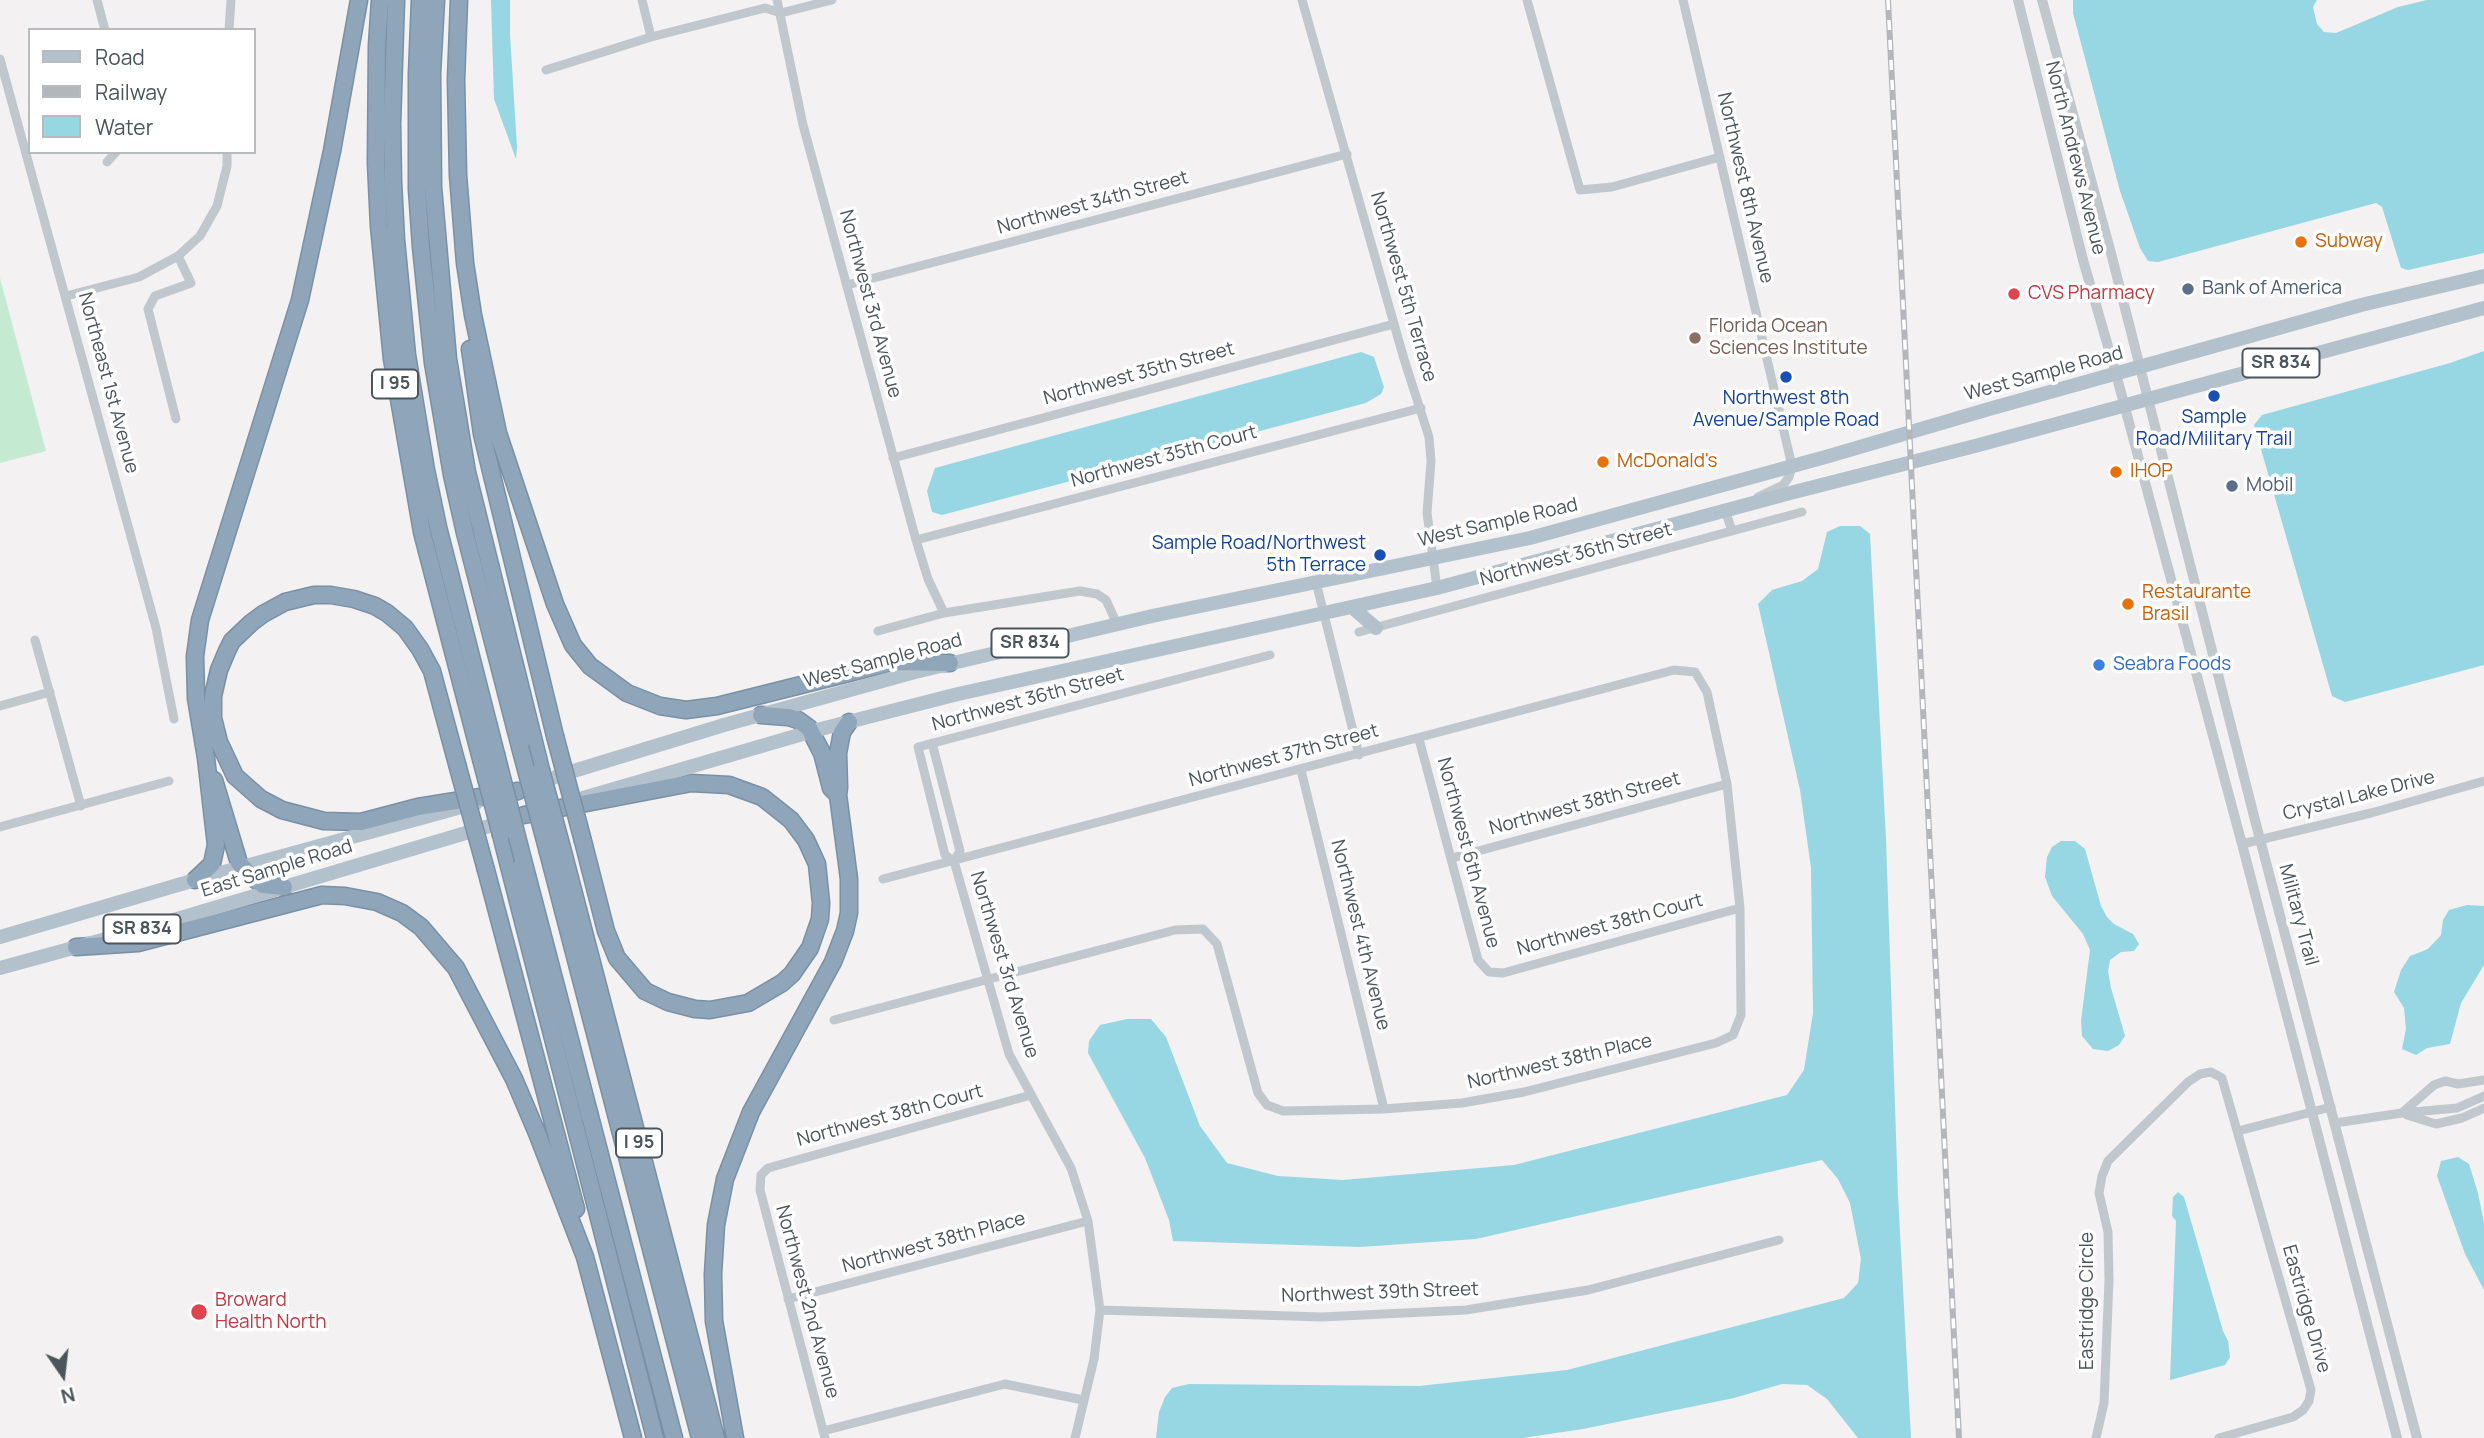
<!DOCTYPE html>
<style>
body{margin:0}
#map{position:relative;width:2484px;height:1438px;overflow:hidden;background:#f3f1f1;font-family:Manrope,sans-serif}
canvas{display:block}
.legend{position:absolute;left:28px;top:28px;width:228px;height:126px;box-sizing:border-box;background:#fff;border:2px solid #b7bbbe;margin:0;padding:9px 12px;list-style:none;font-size:21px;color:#4a555c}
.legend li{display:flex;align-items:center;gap:14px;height:35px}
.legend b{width:35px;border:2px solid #b7bbbe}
.north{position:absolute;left:28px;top:1340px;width:70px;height:70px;-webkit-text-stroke:5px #fff;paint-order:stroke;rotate:166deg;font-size:19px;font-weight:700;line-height:28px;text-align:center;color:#4a555c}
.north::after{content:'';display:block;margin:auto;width:24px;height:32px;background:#4a555c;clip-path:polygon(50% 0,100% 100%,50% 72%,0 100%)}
</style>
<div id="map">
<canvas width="2484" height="1438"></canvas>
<ul class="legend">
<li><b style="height:9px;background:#b3c1cc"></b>Road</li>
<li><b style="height:9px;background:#b3b6ba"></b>Railway</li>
<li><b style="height:19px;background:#96d7e3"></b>Water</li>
</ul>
<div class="north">N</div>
</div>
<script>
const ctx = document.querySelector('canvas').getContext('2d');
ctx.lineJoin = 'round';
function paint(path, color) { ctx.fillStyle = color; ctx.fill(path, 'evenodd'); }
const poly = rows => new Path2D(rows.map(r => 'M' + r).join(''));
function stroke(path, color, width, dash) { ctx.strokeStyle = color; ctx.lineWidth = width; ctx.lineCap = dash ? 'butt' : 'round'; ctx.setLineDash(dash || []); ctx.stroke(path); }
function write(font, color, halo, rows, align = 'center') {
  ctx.font = font + ' Manrope,sans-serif'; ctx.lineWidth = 7; ctx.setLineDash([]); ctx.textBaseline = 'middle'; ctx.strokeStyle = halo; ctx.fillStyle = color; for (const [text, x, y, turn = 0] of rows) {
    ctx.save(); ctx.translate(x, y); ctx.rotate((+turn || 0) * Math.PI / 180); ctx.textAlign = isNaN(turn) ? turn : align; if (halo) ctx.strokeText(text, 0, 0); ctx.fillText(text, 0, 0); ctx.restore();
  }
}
const green = poly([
 [0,278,46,451,0,463]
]);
const water = poly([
 [491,0,510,0,510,34,517,147,516,159,494,99],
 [2073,0,2317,0,2313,7,2317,24,2324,32,2336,33,2398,7,2427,0,2484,0,2484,253,2408,270,2401,268,2382,207,2376,203,2158,262,2148,261,2140,248,2120,191,2073,13],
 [2484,351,2484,665,2345,702,2332,696,2254,425,2262,415,2450,363],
 [1361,352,1374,357,1384,387,1381,394,1366,403,942,515,932,512,927,491,935,468],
 [1840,526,1860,526,1870,534,1886,839,1898,1195,1911,1438,1858,1438,1827,1399,1807,1385,1782,1384,1734,1398,1583,1429,1522,1438,1156,1438,1159,1412,1165,1397,1172,1388,1189,1384,1419,1386,1567,1370,1844,1298,1858,1283,1861,1259,1850,1203,1838,1179,1822,1160,1476,1239,1360,1247,1173,1241,1169,1220,1145,1158,1088,1053,1089,1041,1100,1025,1127,1019,1151,1019,1166,1037,1200,1126,1227,1163,1278,1176,1343,1180,1514,1165,1787,1095,1804,1070,1813,1013,1811,868,1800,790,1758,604,1772,590,1802,581,1818,569,1827,532],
 [2061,841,2075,841,2085,849,2101,906,2107,917,2114,924,2133,934,2139,944,2134,951,2121,952,2110,960,2108,971,2111,988,2125,1036,2119,1045,2108,1051,2093,1049,2082,1036,2081,1021,2090,950,2083,934,2052,896,2045,877,2047,857,2052,847],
 [2467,905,2484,906,2484,965,2461,1003,2450,1044,2427,1048,2416,1055,2402,1049,2406,1029,2404,1008,2394,992,2401,970,2410,956,2428,949,2441,935,2443,920,2449,910],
 [2458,1157,2469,1164,2478,1193,2484,1223,2484,1290,2465,1254,2437,1176,2441,1161],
 [2178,1192,2184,1197,2223,1331,2228,1341,2230,1357,2225,1365,2170,1380,2176,1221,2172,1216,2173,1197]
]);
const minor = poly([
 [97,0,105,30],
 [642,0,651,37],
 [777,0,803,125,916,540,928,579,944,613],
 [1302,0,1404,359,1429,437,1431,461,1427,513,1437,588],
 [1527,0,1580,190,1612,187,1720,157],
 [1683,0,1792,466,1789,477,1783,485,1758,497],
 [229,30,231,0],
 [0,59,156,628,174,719],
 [546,70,651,37,765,8,781,13,832,0],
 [107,162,116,152],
 [847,285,1347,154],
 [66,296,139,277,178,256,200,236,217,206,227,166,227,152],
 [176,419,148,309,155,296,191,283,178,256],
 [893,458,1394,324],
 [1725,510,1732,531],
 [916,540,1421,408],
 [1316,582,1359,755],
 [878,631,944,613,1080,591,1097,594,1106,600,1117,624],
 [1359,632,1802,512],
 [35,640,81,806],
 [0,706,50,692],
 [1419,739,1478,960,1489,972,1503,973,1740,908],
 [932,743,960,851,954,861],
 [1301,770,1384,1109],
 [0,827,169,781],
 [2242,844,2371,813,2484,781],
 [1452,858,1727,784],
 [834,1020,1175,930,1203,929,1217,944,1258,1093,1267,1105,1283,1111,1384,1109,1462,1103,1524,1092,1716,1043,1733,1035,1741,1015,1740,908,1727,784,1707,692,1695,672,1674,670,883,879],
 [2402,1113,2434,1085,2445,1081,2458,1084,2484,1080],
 [2407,1115,2436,1124,2462,1118,2484,1108],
 [2335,1123,2402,1113,2457,1108,2484,1096],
 [2238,1131,2331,1107],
 [788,1299,1088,1221],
 [1100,1310,1322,1317,1466,1310,1588,1290,1779,1240],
 [823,1431,1005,1384,1083,1400],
 [825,1438,760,1190,761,1175,768,1168,1031,1095],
 [1075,1438,1094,1359,1100,1310,1088,1221,1071,1168,1009,1054,954,861,945,855,918,747,1270,655],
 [2096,1438,2104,1403,2109,1280,2108,1232,2099,1193,2102,1176,2108,1161,2188,1082,2200,1074,2211,1072,2222,1078,2311,1390,2309,1401,2303,1410,2293,1417,2219,1438]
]);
const tertiary = poly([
 [2018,0,2083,260,2116,374,2242,844,2397,1438],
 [2042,0,2111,253,2256,824,2417,1438]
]);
const primary = poly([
 [1353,608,1376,628],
 [536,784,567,773,724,725,915,672,1152,616,1530,538,1829,456,1989,409,2361,305,2484,276],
 [583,798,813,731,958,694,1437,588,1794,492,1975,446,2484,308],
 [0,937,195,880,476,803],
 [0,968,157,925,506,821]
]);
const motorway = poly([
 [380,0,377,46,376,163,379,226,392,359,422,532,481,759],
 [396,0,392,124,393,182,396,240,407,355,426,470,438,527,496,754],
 [420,0,417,74,417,189,421,247,433,363,452,475,465,533,520,747],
 [436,0,432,73,433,187,448,359,467,472,541,770],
 [459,0,456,80,458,175,465,263,473,315,498,433,555,604,573,645,590,666,627,693,660,706,686,710,717,706,893,662,950,663],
 [470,349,482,434,555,736],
 [761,715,788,717,798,720,809,728,822,753,831,788,838,795],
 [457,764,432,671,420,649,405,628,387,613,375,606,354,599,331,595,314,595,285,602,263,614,251,623,232,641,227,651,219,670,213,696,213,718,219,742,235,776,261,799,282,810,324,821,361,822,418,807,518,791],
 [214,780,239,863,252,877,263,885,284,887],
 [524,815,691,783,729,785,762,797,791,820,806,840,817,864,821,903,820,919,810,948,792,974,782,983,748,1003,710,1010,695,1009,668,1002,645,991,617,958,606,931,583,841],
 [501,835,655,1438],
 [562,848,716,1438],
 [548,852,700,1438],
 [523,860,674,1438],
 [486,870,576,1209],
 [195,880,212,864,216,845,206,758,196,698,195,656,200,620,300,300,332,151,359,0],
 [76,947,138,943,322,895,345,896,377,902,402,913,421,927,456,968,514,1079,537,1133,585,1257,633,1438],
 [735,1438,714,1321,713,1274,716,1225,725,1179,751,1112,833,962,845,931,849,913,849,879,838,795,839,787,838,753,842,732,849,722]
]);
const rail = poly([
 [1888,0,1959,1438]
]);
const motorwayBridge = poly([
 [555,736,583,841],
 [520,747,548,852],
 [496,754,523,860],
 [481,759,501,835],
 [457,764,486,870],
 [541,770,562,848]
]);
const markers = [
 [2301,242,7,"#e8710a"],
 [2188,289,7,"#5c6f8a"],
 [2014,294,7,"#e0444e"],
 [1695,338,7,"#8d6e63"],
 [1786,377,7,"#1a4fb4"],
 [2214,396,7,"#1a4fb4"],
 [1603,462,7,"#e8710a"],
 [2116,472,7,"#e8710a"],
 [2232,486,7,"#5c6f8a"],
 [1380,555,7,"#1a4fb4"],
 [2128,604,7,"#e8710a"],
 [2099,665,7,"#3f7fe0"],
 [199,1312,9,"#e0444e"]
];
const shields = [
 [2281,363,77],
 [395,384,46],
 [1030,643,77],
 [142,929,77],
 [639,1143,46]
];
const shieldNames = [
 ["SR 834",2281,363],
 ["I 95",395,384],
 ["SR 834",1030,643],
 ["SR 834",142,929],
 ["I 95",639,1143]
];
const streetNames = [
 ["North Andrews Avenue",2075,158,76],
 ["Northwest 8th Avenue",1745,188,77],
 ["Northwest 34th Street",1093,203,-15],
 ["Northwest 5th Terrace",1403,287,74],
 ["Northwest 3rd Avenue",870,304,75],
 ["Northwest 35th Street",1139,374,-15],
 ["West Sample Road",2044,374,-15],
 ["Northeast 1st Avenue",108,383,75],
 ["Northwest 35th Court",1164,457,-15],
 ["West Sample Road",1498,523,-13],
 ["Northwest 36th Street",1576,555,-15],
 ["West Sample Road",883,661,-15],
 ["Northwest 36th Street",1028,700,-15],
 ["Northwest 37th Street",1284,756,-15],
 ["Crystal Lake Drive",2359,796,-14],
 ["Northwest 38th Street",1585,804,-15],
 ["Northwest 6th Avenue",1468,853,75],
 ["East Sample Road",277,869,-17],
 ["Military Trail",2298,915,75],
 ["Northwest 38th Court",1610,925,-15],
 ["Northwest 4th Avenue",1360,935,76],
 ["Northwest 3rd Avenue",1004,965,73],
 ["Northwest 38th Place",1560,1062,-13],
 ["Northwest 38th Court",890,1116,-15],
 ["Northwest 38th Place",934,1243,-15],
 ["Northwest 39th Street",1380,1293,-2],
 ["Eastridge Circle",2088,1301,-90],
 ["Northwest 2nd Avenue",807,1302,75],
 ["Eastridge Drive",2306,1309,74]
];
const foodNames = [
 ["Subway",2315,242],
 ["McDonald's",1617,462],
 ["IHOP",2130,472],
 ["Restaurante",2142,593],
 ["Brasil",2142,615]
];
const serviceNames = [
 ["Bank of America",2202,289],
 ["Mobil",2246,486]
];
const healthNames = [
 ["CVS Pharmacy",2028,294],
 ["Broward",215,1301],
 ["Health North",215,1323]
];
const educationNames = [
 ["Florida Ocean",1709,327],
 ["Sciences Institute",1709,349]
];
const transitNames = [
 ["Northwest 8th",1786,399],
 ["Avenue/Sample Road",1786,421],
 ["Sample",2214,418],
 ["Road/Military Trail",2214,440],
 ["Sample Road/Northwest",1366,544,"right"],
 ["5th Terrace",1366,566,"right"]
];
const shopNames = [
 ["Seabra Foods",2113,665]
];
paint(green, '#c4ebd1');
paint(water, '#96d7e3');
stroke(motorway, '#7990a5', 19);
stroke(minor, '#c0c8ce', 9);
stroke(tertiary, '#c0c8ce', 10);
stroke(primary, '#b3c1cc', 14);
stroke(motorway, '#8ea5ba', 16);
stroke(rail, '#b3b6ba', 6);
stroke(rail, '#fff', 3.5, [10]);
stroke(motorwayBridge, '#7990a5', 19, []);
stroke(motorwayBridge, '#8ea5ba', 16);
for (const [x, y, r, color] of markers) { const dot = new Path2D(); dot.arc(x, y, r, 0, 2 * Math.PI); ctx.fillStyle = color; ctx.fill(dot); stroke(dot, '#fff', 2.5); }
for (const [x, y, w] of shields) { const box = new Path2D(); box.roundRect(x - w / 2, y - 14.5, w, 29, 5); ctx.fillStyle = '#fff'; ctx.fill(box); stroke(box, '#4a555c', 2); }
write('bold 18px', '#4a555c', null, shieldNames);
write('19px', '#4a555c', '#fff', streetNames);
write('19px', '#c56008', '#fff', foodNames, 'left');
write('19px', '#4e5e75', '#fff', serviceNames, 'left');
write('19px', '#be3a42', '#fff', healthNames, 'left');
write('19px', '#785e54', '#fff', educationNames, 'left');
write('19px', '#164399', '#fff', transitNames);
write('19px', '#366cbe', '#fff', shopNames, 'left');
</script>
